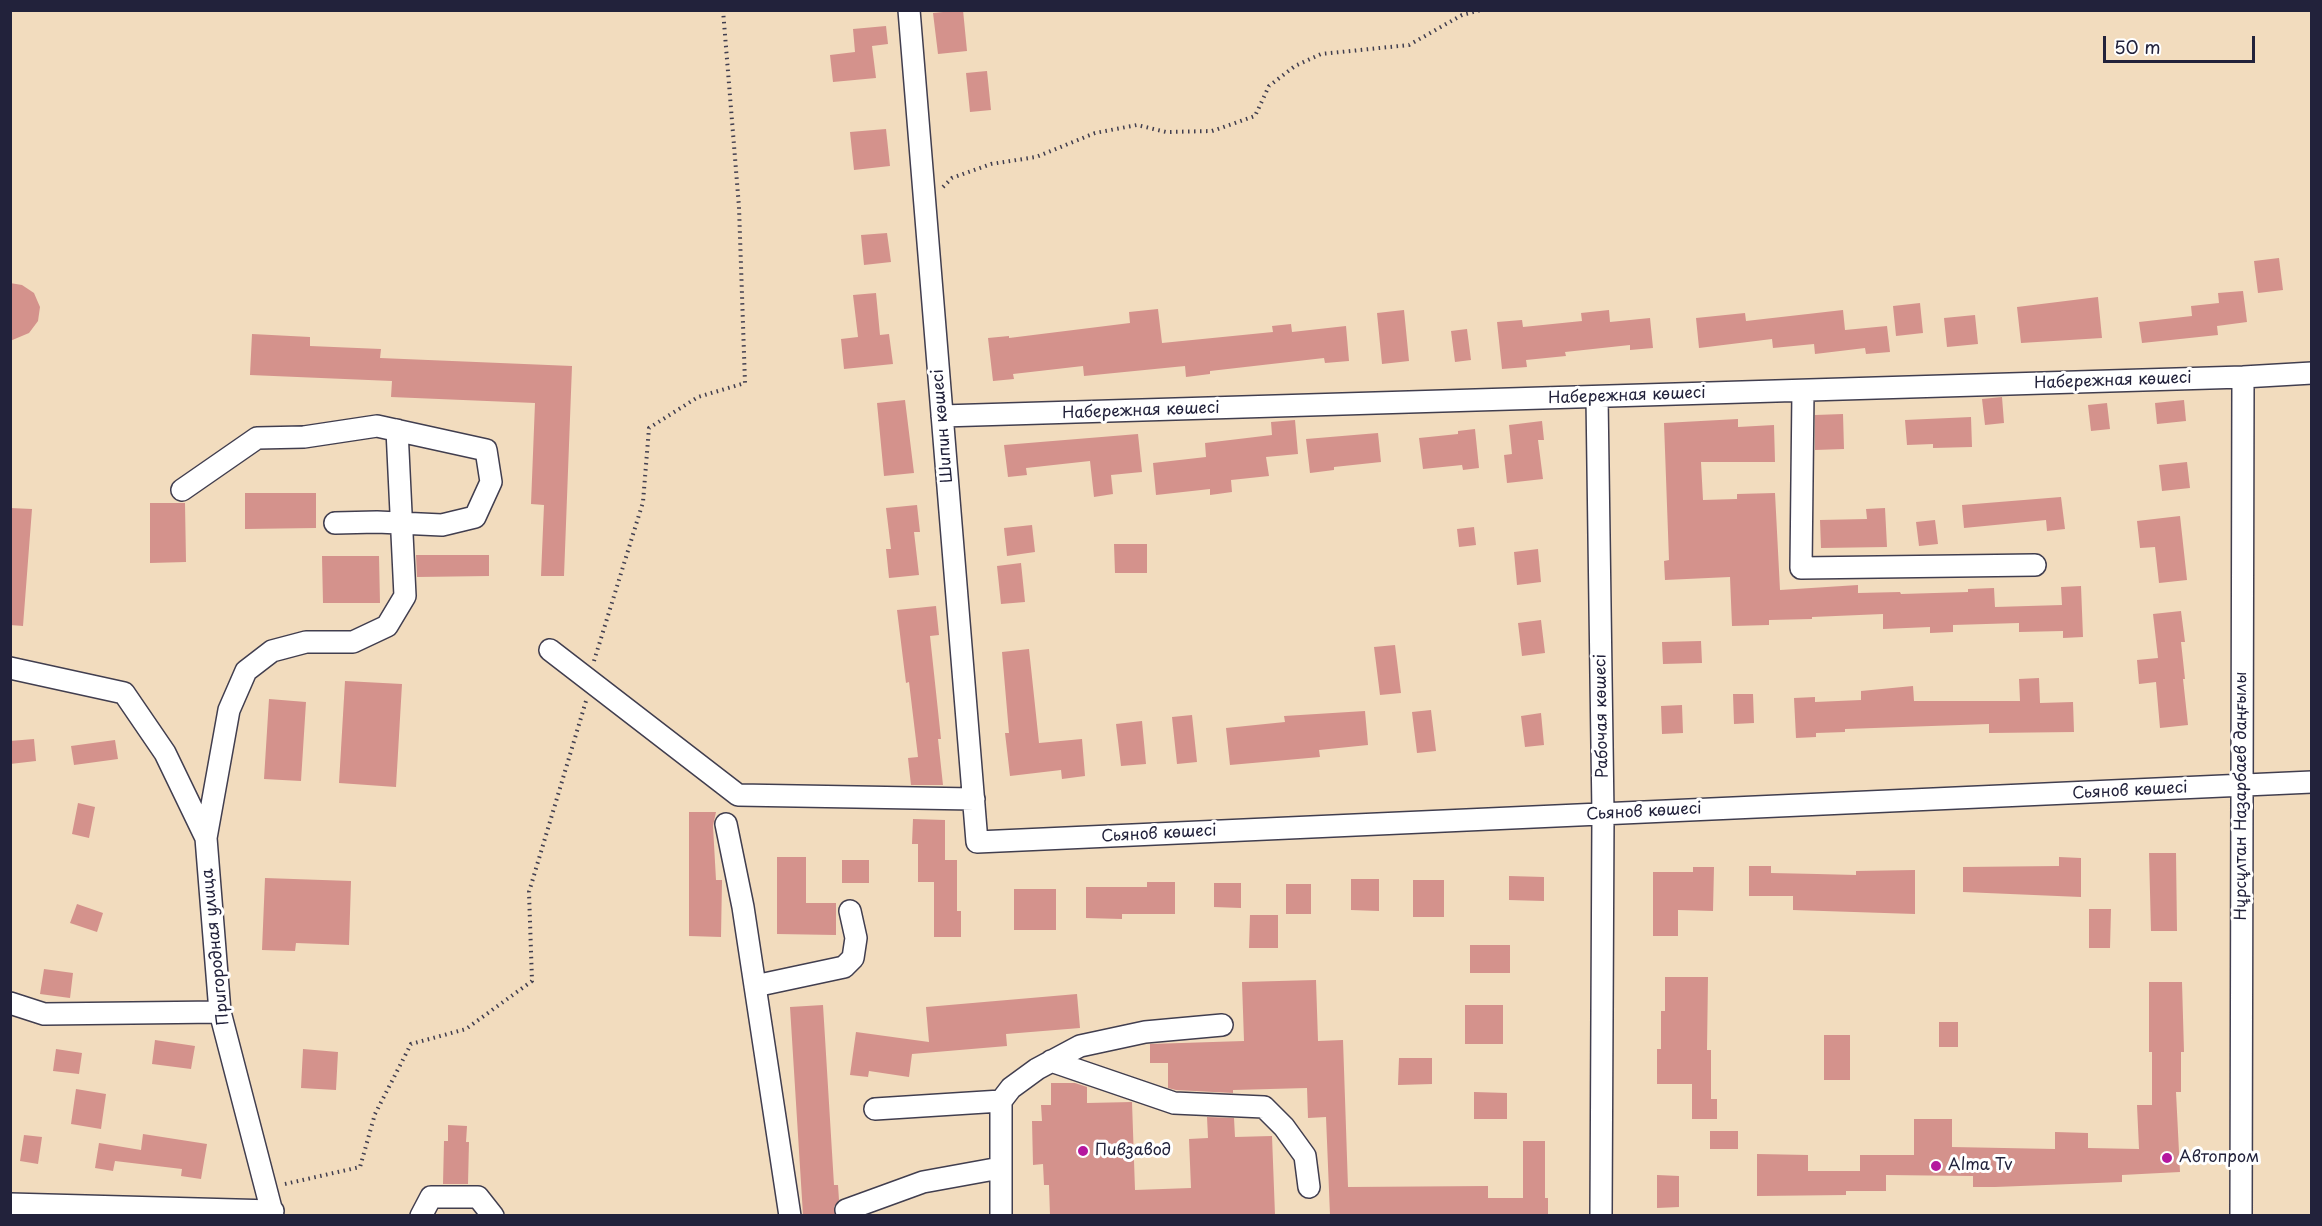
<!DOCTYPE html>
<meta charset="utf-8">
<style>
body{margin:0}
#map{position:relative;width:2322px;height:1226px;overflow:hidden;background:#f2dcbe;font-family:"Playpen Sans",sans-serif}
canvas{display:block}
.frame{position:absolute;inset:0;border:12px solid #22223b;pointer-events:none}
.scale{position:absolute;left:2103px;top:36px;width:152px;height:27px;box-sizing:border-box;border:3px solid #22223b;border-top:0;padding-left:8px;font-size:18px;line-height:21px;white-space:nowrap;color:#22223b;-webkit-text-stroke:4px #fff;paint-order:stroke}
</style>
<div id="map">
<canvas width="2322" height="1226"></canvas>
<div class="frame"></div>
<div class="scale">50 m</div>
</div>
<script>
const ctx = document.querySelector('canvas').getContext('2d');
ctx.lineJoin = 'round';
function paint(path, color) { ctx.fillStyle = color; ctx.fill(path, 'evenodd'); }
const poly = rows => new Path2D(rows.map(r => 'M' + r).join(''));
function stroke(path, color, width, dash) { ctx.strokeStyle = color; ctx.lineWidth = width; ctx.lineCap = dash ? 'butt' : 'round'; ctx.setLineDash(dash || []); ctx.stroke(path); }
function write(font, color, halo, rows, align = 'center') {
  ctx.font = font + ' "Playpen Sans",sans-serif'; ctx.lineWidth = 6; ctx.setLineDash([]); ctx.textBaseline = 'middle'; ctx.strokeStyle = halo; ctx.fillStyle = color; for (const [text, x, y, turn = 0] of rows) {
    ctx.save(); ctx.translate(x, y); ctx.rotate((+turn || 0) * Math.PI / 180); ctx.textAlign = isNaN(turn) ? turn : align; if (halo) ctx.strokeText(text, 0, 0); ctx.fillText(text, 0, 0); ctx.restore();
  }
}
const building = poly([
 [963,10,967,51,938,54,933,13],
 [886,26,888,44,872,46,876,78,833,82,830,55,855,52,853,29],
 [987,71,991,110,970,112,966,73],
 [886,129,890,166,854,170,850,132],
 [887,233,891,262,864,265,861,235],
 [2279,258,2283,290,2258,293,2254,261],
 [10,283,22,285,34,293,40,307,38,321,29,333,10,341],
 [2243,291,2247,322,2217,326,2218,335,2142,343,2139,322,2192,316,2191,306,2219,303,2218,293],
 [876,293,880,335,889,334,893,364,844,369,841,339,858,337,853,295],
 [2098,297,2102,338,2021,343,2017,307],
 [1920,303,1923,333,1896,336,1893,306],
 [1158,309,1162,343,1273,332,1272,326,1291,324,1292,332,1346,326,1349,361,1325,363,1324,358,1210,371,1210,374,1186,377,1185,366,1084,376,1083,366,1013,374,1014,379,993,381,988,338,1009,336,1009,338,1130,323,1129,312],
 [1404,310,1409,361,1382,364,1377,313],
 [1609,310,1610,322,1650,318,1653,348,1630,350,1630,345,1565,352,1566,356,1526,360,1527,367,1502,369,1497,322,1522,320,1523,327,1582,321,1581,313],
 [1843,310,1845,330,1887,326,1890,352,1866,354,1865,348,1815,354,1814,344,1773,348,1772,339,1699,348,1696,318,1745,313,1746,321],
 [1975,315,1978,344,1947,347,1944,318],
 [1467,329,1471,360,1455,362,1451,331],
 [252,334,310,337,310,346,381,349,380,358,572,366,564,576,541,576,544,505,531,504,535,403,391,397,392,381,250,375],
 [2002,397,2004,423,1985,425,1982,399],
 [905,400,914,473,884,476,877,403],
 [2184,400,2186,421,2157,424,2155,403],
 [2107,403,2110,429,2091,431,2088,405],
 [1843,414,1844,449,1815,450,1815,415],
 [1971,417,1972,447,1933,448,1933,444,1907,445,1905,420],
 [1738,419,1738,427,1774,425,1775,462,1701,462,1703,500,1737,499,1737,494,1775,493,1780,590,1858,585,1858,593,1900,592,1901,594,1968,592,1968,589,1994,588,1995,607,2062,605,2061,587,2081,586,2083,637,2063,638,2063,631,2019,632,2019,623,1953,625,1953,632,1930,633,1930,627,1883,629,1883,614,1812,617,1812,619,1769,620,1769,625,1732,626,1730,577,1665,580,1664,561,1669,560,1664,423],
 [1295,420,1298,454,1266,457,1269,476,1231,480,1232,492,1210,495,1210,489,1156,495,1153,463,1206,457,1205,443,1272,435,1271,422],
 [1542,421,1544,440,1538,440,1543,479,1507,483,1504,455,1512,454,1509,425],
 [1475,429,1479,468,1463,470,1462,465,1423,469,1419,438,1458,434,1458,431],
 [1378,433,1381,462,1334,467,1334,470,1310,473,1306,439],
 [1138,434,1142,472,1111,475,1113,494,1094,497,1090,461,1026,468,1027,475,1008,477,1004,445],
 [2187,462,2190,488,2162,491,2159,465],
 [245,493,316,493,316,528,245,529],
 [2061,497,2065,529,2047,531,2046,520,1964,528,1962,505],
 [150,503,185,503,186,562,150,563],
 [917,505,920,532,914,532,919,575,889,578,886,549,891,549,886,508],
 [10,508,32,509,23,626,10,625],
 [1885,508,1887,547,1821,548,1820,520,1867,519,1866,509],
 [2180,516,2187,580,2159,583,2155,547,2140,548,2137,521],
 [1935,520,1938,544,1919,546,1916,522],
 [1032,525,1035,552,1007,556,1004,528],
 [1474,527,1476,545,1459,547,1457,529],
 [1114,544,1147,544,1147,573,1115,573],
 [1538,549,1541,582,1517,585,1514,552],
 [416,555,489,555,489,576,417,577],
 [322,556,379,556,380,603,323,603],
 [1021,563,1025,602,1001,604,997,566],
 [936,606,939,635,930,636,941,739,938,739,943,785,911,785,908,758,918,757,909,682,906,683,897,610],
 [2181,611,2185,642,2181,642,2185,679,2183,679,2188,725,2160,728,2156,682,2139,684,2137,660,2158,658,2153,614],
 [1541,620,1545,653,1522,656,1518,623],
 [1701,641,1702,663,1663,664,1662,642],
 [1395,645,1401,693,1380,695,1374,647],
 [1029,649,1039,743,1082,739,1085,776,1062,779,1061,770,1010,776,1005,733,1009,733,1002,652],
 [2039,678,2040,703,2073,702,2074,732,1989,733,1989,724,1845,729,1845,732,1816,733,1816,737,1796,738,1794,698,1815,697,1815,702,1861,700,1861,691,1913,686,1914,701,2020,701,2019,679],
 [345,681,402,684,396,787,339,783],
 [1733,694,1753,694,1754,723,1734,724],
 [269,699,306,702,301,781,264,779],
 [1682,705,1683,733,1662,734,1661,706],
 [1431,710,1436,751,1417,753,1412,712],
 [1365,711,1368,745,1319,750,1320,757,1230,765,1226,728,1285,722,1284,716],
 [1541,713,1544,745,1525,747,1521,716],
 [1192,715,1197,762,1177,764,1172,717],
 [1142,721,1146,764,1121,766,1116,724],
 [34,739,36,761,10,764,10,741],
 [115,740,118,759,74,765,71,746],
 [78,803,95,807,89,838,72,834],
 [689,812,716,812,713,826,716,880,722,880,721,937,689,936],
 [913,819,945,820,945,860,957,860,957,911,961,911,961,937,934,937,934,882,918,882,918,844,912,844],
 [2149,853,2176,853,2177,931,2151,931],
 [777,857,806,857,806,903,836,903,836,935,777,934],
 [2059,857,2081,858,2081,897,1963,892,1963,867,2059,866],
 [842,860,869,860,869,883,842,883],
 [1749,866,1771,866,1771,873,1817,874,1856,875,1856,871,1915,870,1915,914,1793,910,1793,896,1749,896],
 [1693,867,1714,867,1713,911,1678,910,1678,936,1653,936,1653,872,1693,872],
 [1509,876,1544,877,1544,901,1509,900],
 [265,878,351,881,349,945,296,943,295,951,262,950],
 [1351,879,1379,879,1379,911,1351,910],
 [1413,880,1444,880,1444,917,1413,917],
 [1147,882,1175,882,1175,914,1122,914,1122,919,1086,918,1086,887,1147,887],
 [1214,883,1241,883,1241,908,1214,907],
 [1286,884,1311,884,1311,914,1286,914],
 [1014,889,1056,889,1056,930,1014,930],
 [77,904,103,913,97,932,70,923],
 [2089,909,2111,909,2110,948,2089,948],
 [1250,915,1278,915,1278,948,1249,948],
 [1470,945,1510,945,1510,973,1470,973],
 [44,969,73,973,70,998,40,994],
 [1665,977,1708,977,1707,1050,1711,1050,1711,1099,1717,1099,1717,1119,1692,1119,1692,1084,1657,1084,1657,1049,1661,1049,1661,1011,1665,1011],
 [1316,980,1318,1041,1343,1040,1348,1187,1488,1186,1488,1198,1523,1198,1523,1141,1545,1141,1545,1198,1548,1198,1548,1215,1330,1215,1326,1117,1308,1118,1307,1088,1233,1090,1233,1093,1176,1090,1168,1088,1168,1063,1150,1063,1150,1044,1244,1041,1242,982],
 [2149,982,2182,982,2184,1052,2181,1052,2181,1092,2176,1092,2180,1172,2122,1175,2122,1182,1995,1187,1973,1187,1973,1176,1886,1175,1886,1191,1846,1191,1846,1195,1757,1196,1757,1154,1808,1155,1808,1171,1860,1171,1860,1155,1914,1155,1914,1119,1952,1119,1952,1147,2055,1149,2055,1132,2088,1133,2088,1148,2139,1149,2137,1105,2152,1105,2152,1052,2149,1052],
 [1077,994,1080,1028,1006,1034,1007,1046,912,1054,909,1077,869,1071,868,1077,850,1075,856,1032,929,1042,926,1007],
 [823,1005,834,1185,838,1185,839,1200,834,1207,835,1215,803,1215,790,1007],
 [1465,1005,1503,1005,1503,1044,1465,1044],
 [1939,1022,1958,1022,1958,1047,1939,1047],
 [1824,1035,1850,1035,1850,1080,1824,1080],
 [155,1040,195,1046,191,1069,152,1064],
 [56,1049,82,1053,79,1074,53,1071],
 [303,1049,338,1052,336,1090,301,1088],
 [1399,1058,1432,1058,1432,1084,1398,1085],
 [1051,1083,1075,1083,1087,1087,1087,1103,1132,1102,1135,1190,1191,1188,1189,1139,1208,1138,1207,1117,1234,1118,1235,1137,1272,1136,1275,1215,1050,1215,1049,1185,1044,1185,1043,1164,1033,1165,1032,1121,1042,1121,1041,1105,1051,1105],
 [76,1089,106,1094,101,1129,71,1124],
 [1474,1092,1507,1093,1507,1119,1474,1119],
 [448,1125,467,1126,466,1142,469,1142,468,1184,443,1184,444,1141,448,1141],
 [1710,1131,1738,1131,1738,1149,1710,1149],
 [143,1134,207,1144,201,1179,181,1176,182,1169,115,1161,113,1171,95,1168,99,1143,141,1150],
 [24,1135,42,1137,38,1164,20,1161],
 [1657,1175,1679,1176,1679,1207,1657,1208]
]);
const path = poly([
 [943,187,952,178,991,164,1036,157,1095,133,1137,125,1166,132,1212,131,1255,116,1269,86,1295,66,1321,54,1409,45,1462,15,1481,10],
 [594,661,643,502,649,428,698,397,745,383,739,207,723,10],
 [285,1184,360,1167,375,1114,411,1044,466,1029,532,981,529,892,586,701]
]);
const minor = poly([
 [909,10,977,842,2312,782],
 [1803,391,1801,568,2035,565],
 [1597,397,1603,814,1601,1216],
 [942,416,2243,377,2312,373],
 [182,490,257,438,304,437,377,426,486,450,491,482,475,517,442,525,377,522,335,523],
 [550,650,738,795,974,799],
 [10,668,124,693,165,753,206,838],
 [726,824,743,907,790,1216],
 [755,986,844,967,853,958,856,938,850,911],
 [10,1003,44,1014,220,1012],
 [1051,1061,1174,1103,1264,1107,1284,1127,1305,1156,1309,1187],
 [875,1109,1001,1101],
 [10,1204,273,1211],
 [846,1210,923,1182,1000,1168],
 [273,1216,220,1012,206,838,229,710,246,671,272,651,306,642,353,642,387,626,405,596,397,430],
 [421,1216,431,1197,478,1197,493,1216],
 [1001,1216,1001,1101,1011,1088,1037,1069,1080,1046,1145,1032,1222,1025],
 [2241,1216,2243,377]
]);
const markers = [
 [1083,1151,6,"#b5179e"],
 [2167,1158,6,"#b5179e"],
 [1936,1166,6,"#b5179e"]
];
const streetNames = [
 ["Набережная көшесі",2113,381,-2],
 ["Набережная көшесі",1627,396,-2],
 ["Набережная көшесі",1141,411,-2],
 ["Шипин көшесі",943,426,-95],
 ["Рабочая көшесі",1602,716,-91],
 ["Сьянов көшесі",2130,791,-3],
 ["Нұрсұлтан Назарбаев даңғылы",2242,796,-90],
 ["Сьянов көшесі",1644,812,-3],
 ["Сьянов көшесі",1159,834,-3],
 ["Пригородная улица",216,947,-96]
];
const poiNames = [
 ["Пивзавод",1095,1151],
 ["Автопром",2179,1158],
 ["Alma Tv",1948,1166]
];
paint(building, '#d4928c');
stroke(minor, '#413e4f', 24);
stroke(path, '#413e4f', 4, [1.5, 4.5]);
stroke(minor, '#fff', 21);
for (const [x, y, r, color] of markers) { const dot = new Path2D(); dot.arc(x, y, r, 0, 2 * Math.PI); ctx.fillStyle = color; ctx.fill(dot); stroke(dot, '#fff', 2); }
write('16px', '#22223b', '#fff', streetNames);
write('16px', '#22223b', '#fff', poiNames, 'left');
</script>
